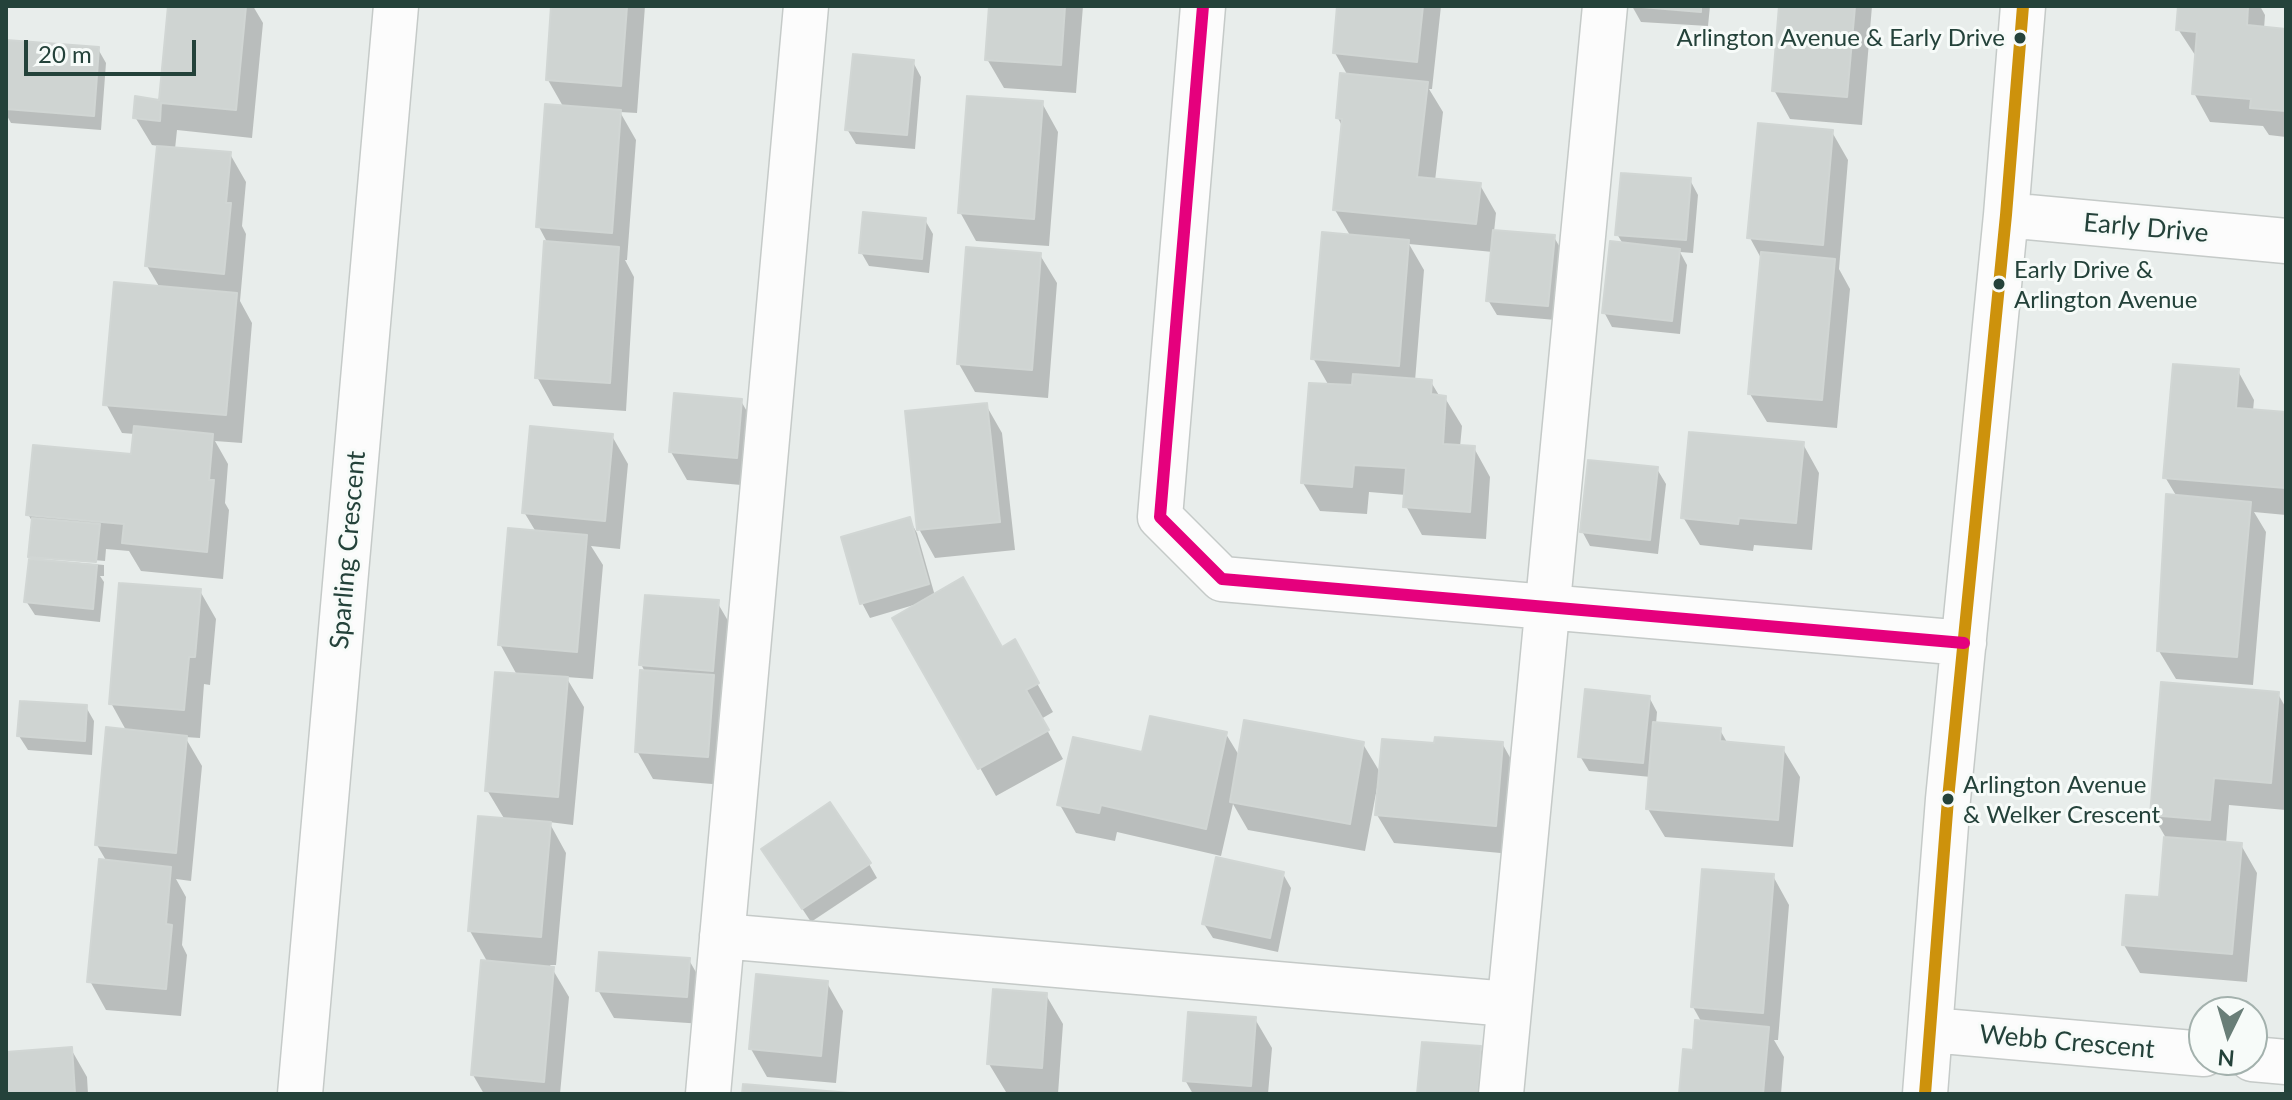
<!DOCTYPE html>
<style>
body{margin:0}
#map{position:relative;width:2292px;height:1100px;overflow:hidden;background:#e8edeb;font-family:Lato,sans-serif}
canvas{display:block}
.frame{position:absolute;inset:0;border:8px solid #24423a;pointer-events:none}
.north{position:absolute;left:2188px;top:996px;width:80px;height:80px;box-sizing:border-box;background:#f7fbf9;border:2px solid #a3b1ad;border-radius:50%;rotate:185deg;font-size:22px;font-weight:700;line-height:32px;text-align:center;color:#24423a}
.north::after{content:'';display:block;margin:auto;width:28px;height:36px;background:#697e78;clip-path:polygon(50% 0,100% 100%,50% 72%,0 100%)}
.scale{position:absolute;left:24px;top:40px;width:172px;height:36px;box-sizing:border-box;border:4px solid #24423a;border-top:0;padding-left:10px;font-size:24px;line-height:28px;white-space:nowrap;color:#24423a;-webkit-text-stroke:6px #f7fbf9;paint-order:stroke}
</style>
<div id="map">
<canvas width="2292" height="1100"></canvas>
<div class="frame"></div>
<div class="north">N</div>
<div class="scale">20 m</div>
</div>
<script>
const ctx = document.querySelector('canvas').getContext('2d');
ctx.lineJoin = 'round';
function paint(path, color) { ctx.fillStyle = color; ctx.fill(path, 'evenodd'); }
const poly = rows => new Path2D(rows.map(r => 'M' + r).join(''));
function stroke(path, color, width, dash) { ctx.strokeStyle = color; ctx.lineWidth = width; ctx.lineCap = dash ? 'butt' : 'round'; ctx.setLineDash(dash || []); ctx.stroke(path); }
function write(font, color, halo, rows, align = 'center') {
  ctx.font = font + ' Lato,sans-serif'; ctx.lineWidth = 6; ctx.setLineDash([]); ctx.textBaseline = 'middle'; ctx.strokeStyle = halo; ctx.fillStyle = color; for (const [text, x, y, turn = 0] of rows) {
    ctx.save(); ctx.translate(x, y); ctx.rotate((+turn || 0) * Math.PI / 180); ctx.textAlign = isNaN(turn) ? turn : align; if (halo) ctx.strokeText(text, 0, 0); ctx.fillText(text, 0, 0); ctx.restore();
  }
}
const shadow = poly([
 [170,6,253,6,263,23,252,138,177,130,175,149,230,154,246,182,242,226,246,234,240,301,252,323,242,443,215,441,228,464,225,503,229,510,223,579,141,571,129,551,106,549,105,561,37,555,37,559,104,565,104,576,100,576,104,582,100,622,35,615,26,601,34,562,30,556,33,523,28,514,132,457,135,434,122,433,106,404,160,288,147,266,159,146,152,145,135,117,161,102],
 [553,6,645,6,637,113,620,112,636,140,627,260,625,260,634,277,626,411,553,406,537,377,548,244,539,227,564,108,548,80],
 [991,6,1083,6,1076,93,1004,88,987,59],
 [1339,6,1441,6,1432,89,1429,89,1443,112,1435,181,1480,185,1496,213,1494,232,1554,237,1562,251,1556,320,1497,315,1488,300,1493,252,1409,244,1424,270,1415,381,1431,382,1440,397,1445,398,1462,426,1460,447,1474,448,1490,477,1486,539,1422,535,1406,506,1406,495,1369,492,1367,514,1320,511,1303,483,1329,386,1313,358,1351,237,1335,210,1343,128,1338,118,1348,76,1335,53],
 [1632,6,1710,6,1708,26,1641,22],
 [1781,6,1872,6,1862,125,1790,119,1774,90],
 [2180,6,2260,6,2265,15,2264,29,2286,31,2286,137,2269,135,2263,126,2210,122,2194,93,2197,58,2178,29],
 [98,49,106,63,101,130,11,123,6,114,6,70],
 [913,62,921,77,915,149,856,144,847,129],
 [1042,103,1058,132,1049,246,976,241,960,212],
 [1832,132,1848,160,1839,269,1850,289,1837,428,1767,422,1750,394,1762,260,1750,238],
 [1690,180,1698,195,1693,253,1680,252,1687,265,1680,334,1612,327,1604,312,1623,244,1617,234],
 [925,220,933,234,929,273,869,266,861,252],
 [1040,255,1057,283,1048,398,975,392,959,364],
 [2238,371,2254,400,2253,411,2286,414,2286,515,2254,512,2266,532,2253,685,2176,679,2159,651,2177,497,2165,477],
 [741,401,757,429,752,486,687,480,671,452],
 [986,405,1002,433,1015,550,935,558,919,529],
 [612,436,628,464,620,549,591,546,603,565,593,679,566,677,584,707,573,825,549,822,566,853,556,965,550,965,569,997,560,1094,484,1094,473,1075,488,963,470,931,505,820,487,790,517,675,500,644,536,532,524,512],
 [1803,444,1819,473,1812,550,1754,545,1753,551,1700,545,1683,517],
 [1657,469,1666,484,1658,554,1590,546,1582,531],
 [909,519,917,533,935,596,1001,649,1014,642,1053,712,1041,719,1063,759,996,796,895,618,917,604,870,618,862,603,843,538],
 [200,591,216,619,210,685,204,684,200,738,185,737,202,766,191,881,176,879,186,897,182,945,187,955,181,1016,106,1010,90,981,107,862,97,845,127,732,111,703],
 [717,602,734,631,724,785,653,779,637,751,645,672,641,664],
 [2278,694,2286,708,2286,810,2229,805,2226,844,2241,845,2257,873,2247,982,2140,973,2124,945,2161,900,2166,838,2152,814],
 [1649,697,1657,712,1656,724,1720,730,1728,744,1783,749,1800,777,1793,847,1665,837,1648,809,1651,777,1589,771,1580,756],
 [86,707,94,721,92,755,28,750,19,736],
 [1226,734,1240,757,1363,744,1381,774,1436,745,1502,743,1518,772,1511,854,1394,843,1377,815,1380,789,1377,788,1365,851,1248,830,1233,804,1221,856,1117,832,1115,841,1076,833,1060,805,1144,755],
 [772,863,869,864,877,878,811,922],
 [1283,874,1291,888,1278,952,1213,938,1204,924],
 [1773,876,1789,905,1778,1040,1774,1040,1784,1057,1781,1094,1681,1094,1702,1023,1693,1007],
 [689,960,705,988,703,1024,614,1018,598,990],
 [827,983,843,1011,836,1083,767,1077,751,1049],
 [1046,995,1063,1024,1058,1094,1006,1092,989,1064],
 [1255,1019,1272,1048,1268,1094,1193,1094,1185,1080],
 [1480,1048,1496,1076,1495,1094,1419,1094],
 [71,1049,87,1077,88,1094,6,1094,6,1054]
]);
const building = poly([
 [168,6,246,6,236,110,161,103,160,121,133,118,135,96,159,100,168,6],
 [551,6,627,6,621,86,546,80,551,6],
 [989,6,1065,6,1061,65,985,60,989,6],
 [1337,6,1423,6,1417,62,1333,53,1337,6],
 [1630,6,1701,6,1701,12,1630,6],
 [1779,6,1855,6,1847,97,1772,91,1779,6],
 [2178,6,2248,6,2247,25,2286,29,2286,111,2250,108,2251,99,2192,94,2197,32,2176,30,2178,6],
 [6,40,99,47,94,116,6,109,6,40],
 [853,54,914,60,907,135,845,130,853,54],
 [1340,73,1428,82,1417,177,1481,183,1476,224,1333,210,1342,119,1336,118,1340,73],
 [967,96,1043,101,1034,219,958,213,967,96],
 [545,104,621,110,612,233,536,227,545,104],
 [1758,123,1833,130,1823,245,1747,238,1758,123],
 [157,146,231,152,226,203,231,203,224,274,145,266,157,146],
 [1621,173,1691,178,1686,240,1615,235,1621,173],
 [863,212,926,218,922,259,859,253,863,212],
 [1493,230,1555,235,1548,306,1486,301,1493,230],
 [1322,232,1409,240,1399,366,1311,359,1322,232],
 [544,241,619,247,610,383,535,378,544,241],
 [1610,241,1680,249,1672,321,1602,313,1610,241],
 [966,247,1041,253,1032,370,957,364,966,247],
 [1761,252,1835,259,1822,400,1748,394,1761,252],
 [114,282,237,293,226,415,103,405,114,282],
 [2173,364,2239,369,2236,408,2286,412,2286,488,2163,478,2173,364],
 [1353,374,1432,380,1431,394,1446,396,1443,444,1475,446,1470,512,1403,507,1406,468,1354,465,1352,487,1301,483,1309,383,1352,385,1353,374],
 [674,393,742,399,737,458,669,452,674,393],
 [987,403,1000,522,917,530,905,411,987,403],
 [134,426,213,434,209,480,214,480,207,552,122,543,124,524,26,515,33,445,131,454,134,426],
 [530,426,613,434,605,521,522,513,530,426],
 [1689,432,1804,442,1796,523,1739,518,1738,524,1681,518,1689,432],
 [1588,460,1658,467,1650,540,1580,532,1588,460],
 [2166,494,2251,502,2237,657,2157,651,2166,494],
 [910,517,929,584,860,604,841,537,910,517],
 [32,518,100,524,96,562,28,557,32,518],
 [508,528,587,535,577,652,498,645,508,528],
 [29,559,97,565,93,609,24,602,29,559],
 [963,577,1002,647,1015,639,1039,683,1026,690,1049,730,978,769,892,618,963,577],
 [119,583,201,589,195,657,189,657,184,710,109,704,119,583],
 [645,595,719,600,713,671,639,665,645,595],
 [640,670,714,675,708,757,635,752,640,670],
 [495,672,568,677,558,797,485,791,495,672],
 [2161,682,2279,692,2271,783,2214,778,2210,820,2150,815,2161,682],
 [1585,689,1650,696,1643,763,1578,757,1585,689],
 [20,701,87,705,85,741,17,736,20,701],
 [1150,716,1227,732,1206,829,1101,805,1099,813,1057,805,1073,737,1142,752,1150,716],
 [1244,720,1364,742,1350,824,1230,802,1244,720],
 [1653,722,1721,728,1720,741,1784,747,1778,820,1646,809,1653,722],
 [106,727,187,736,176,853,95,845,106,727],
 [1435,737,1503,742,1496,826,1375,815,1382,739,1434,743,1435,737],
 [830,802,871,863,802,909,761,849,830,802],
 [478,816,551,822,541,937,468,931,478,816],
 [2164,837,2242,843,2232,954,2122,945,2126,895,2159,897,2164,837],
 [1216,857,1284,872,1270,938,1202,924,1216,857],
 [99,859,171,867,166,924,172,925,166,989,87,982,99,859],
 [1702,869,1774,874,1763,1013,1691,1007,1702,869],
 [599,952,690,958,687,997,596,991,599,952],
 [481,960,554,967,544,1082,471,1075,481,960],
 [756,974,828,981,821,1056,749,1049,756,974],
 [993,989,1047,993,1042,1068,987,1064,993,989],
 [1188,1012,1256,1017,1251,1086,1183,1081,1188,1012],
 [1695,1020,1769,1027,1763,1094,1679,1094,1683,1049,1693,1050,1695,1020],
 [1422,1042,1481,1046,1478,1094,1417,1094,1422,1042],
 [72,1047,75,1094,6,1094,6,1052,72,1047],
 [743,1084,862,1094,742,1094,743,1084]
]);
const minor = poly([
 [1203,6,1160,517,1222,579,1964,643],
 [2006,215,2286,241],
 [722,936,1508,1004],
 [1931,1030,2204,1054],
 [2252,1059,2286,1062],
 [300,1094,396,6],
 [708,1094,806,6],
 [1501,1094,1605,6],
 [1925,1094,1948,799,2006,215,2023,6]
]);
const bus1 = poly([
 [1925,1094,1948,799,2006,215,2023,6]
]);
const bus2 = poly([
 [1203,6,1160,517,1222,579,1964,643]
]);
const markers = [
 [2020,38,7,"#24423a"],
 [1999,284,7,"#24423a"],
 [1948,799,7,"#24423a"]
];
const busNames = [
 ["Arlington Avenue & Early Drive",2005,38,"right"],
 ["Early Drive &",2014,270],
 ["Arlington Avenue",2014,300],
 ["Arlington Avenue",1963,785],
 ["& Welker Crescent",1963,815]
];
const streetNames = [
 ["Early Drive",2146,228,5],
 ["Sparling Crescent",348,550,-85],
 ["Webb Crescent",2067,1042,5]
];
paint(shadow, '#0003');
paint(building, '#cfd4d2');
stroke(building, '#d1d6d4', 2);
stroke(minor, '#c5cac8', 47);
stroke(minor, '#fcfcfc', 44);
stroke(bus1, '#cd920c', 12);
stroke(bus2, '#e5007d', 12);
for (const [x, y, r, color] of markers) { const dot = new Path2D(); dot.arc(x, y, r, 0, 2 * Math.PI); ctx.fillStyle = color; ctx.fill(dot); stroke(dot, '#f7fbf9', 3); }
write('24px', '#24423a', '#f7fbf9', busNames, 'left');
write('26px', '#24423a', '#f7fbf9', streetNames);
</script>
